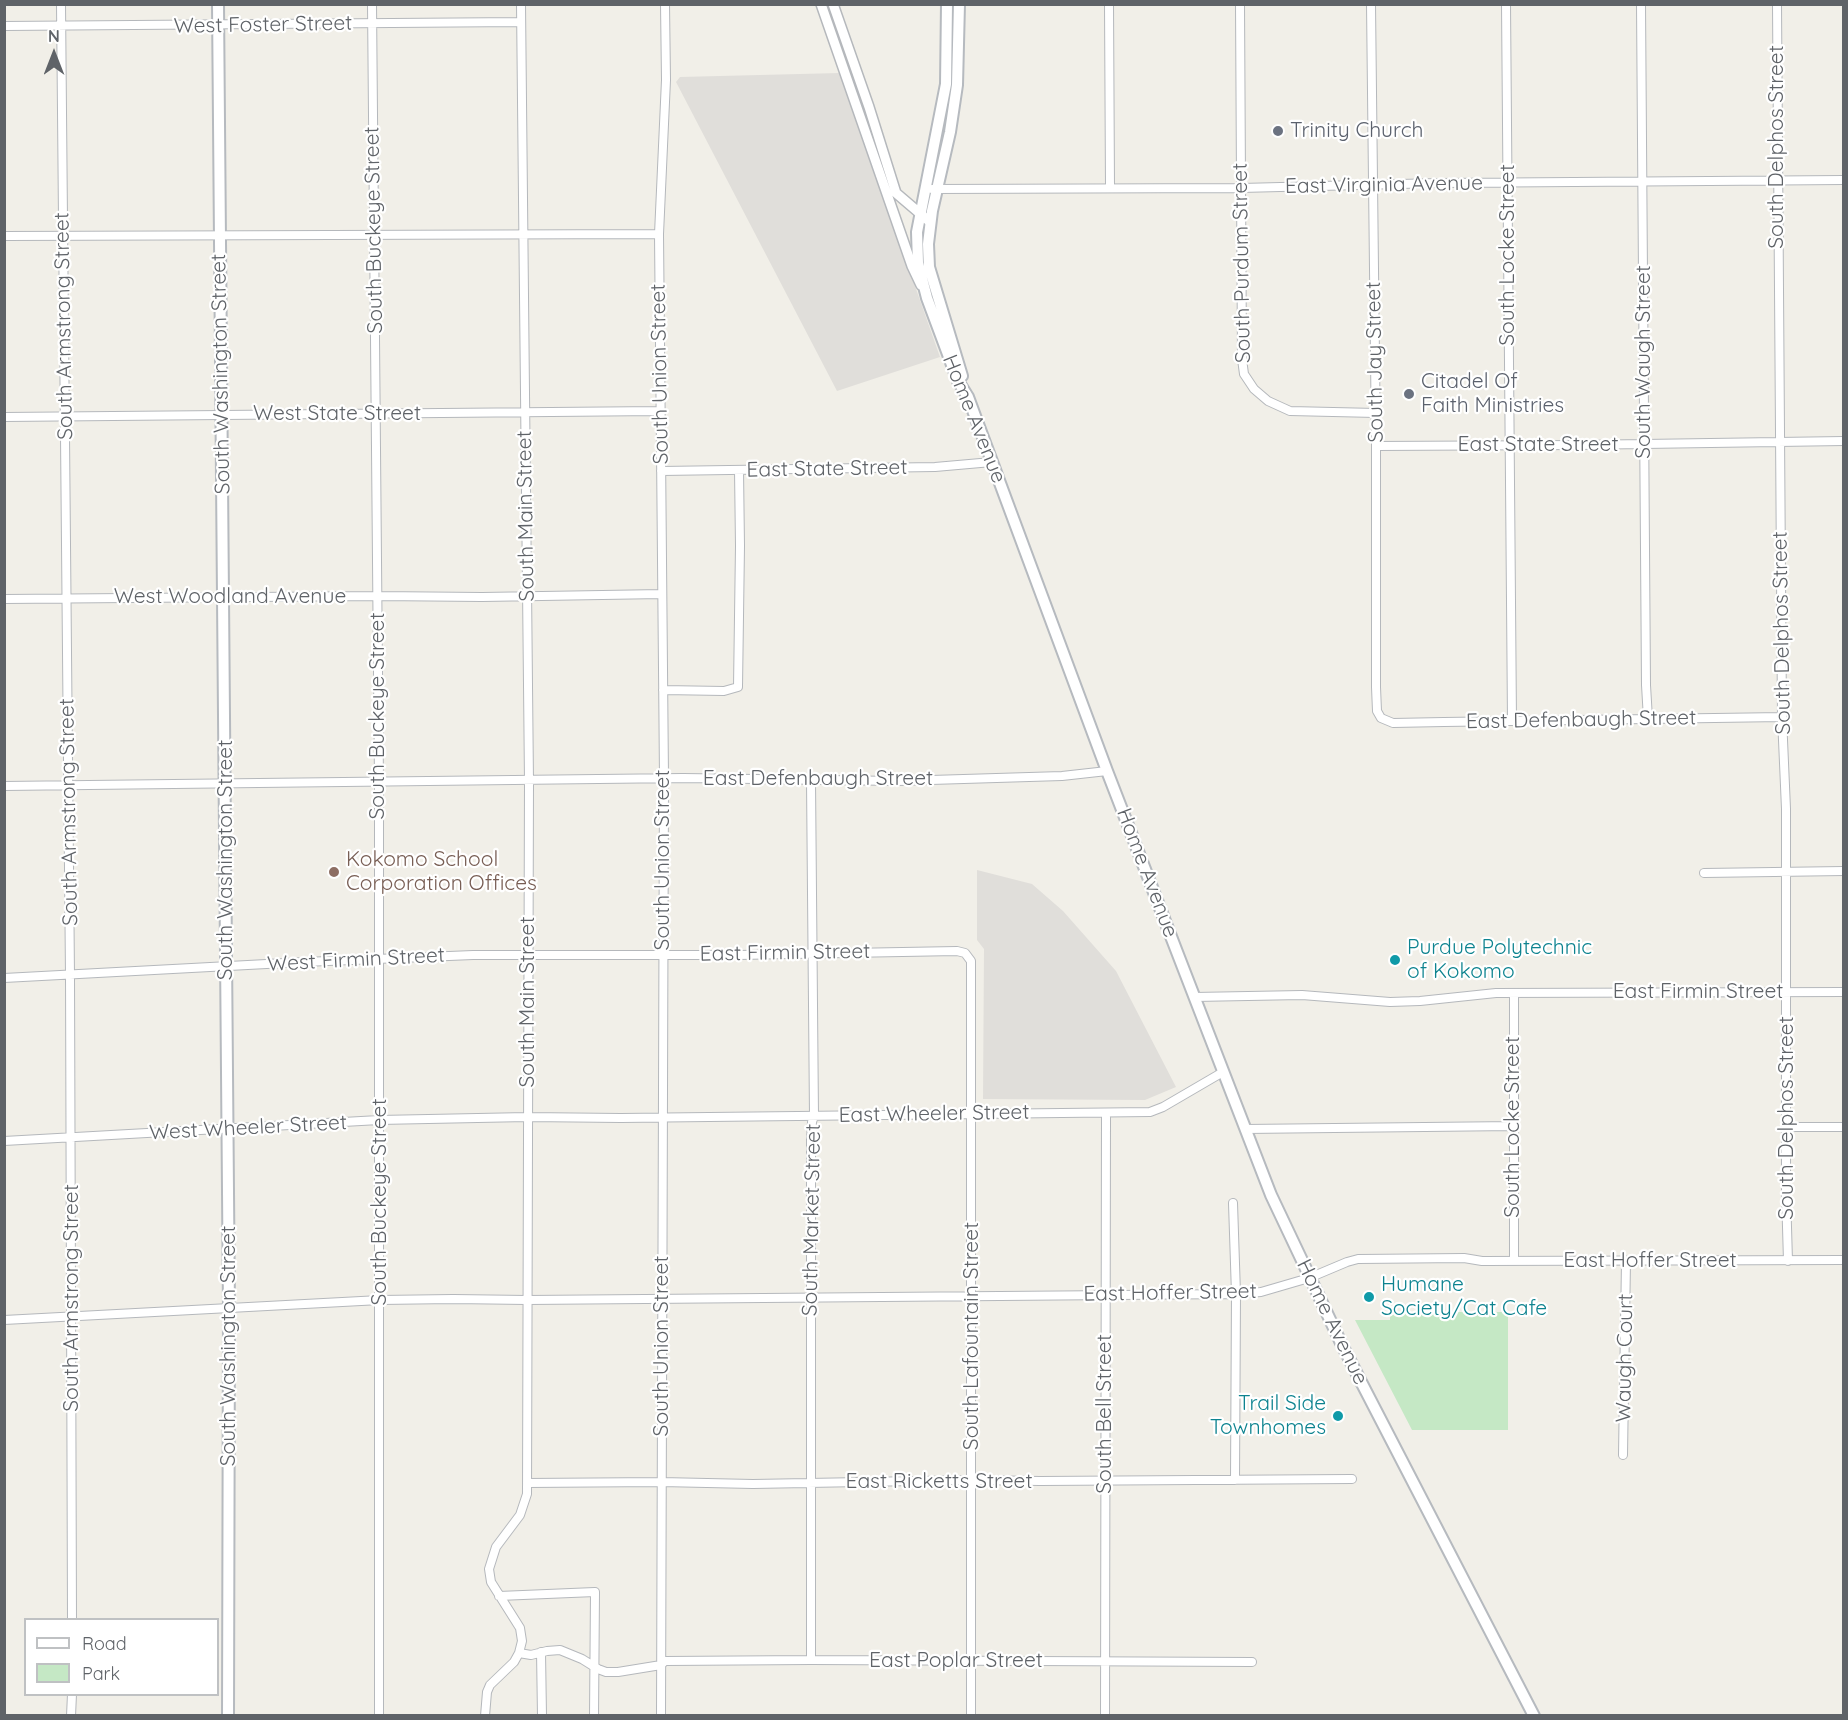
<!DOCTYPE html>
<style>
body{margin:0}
#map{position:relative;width:1848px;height:1720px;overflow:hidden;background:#f1efe8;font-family:Quicksand,sans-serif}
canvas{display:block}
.frame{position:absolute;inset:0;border:6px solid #5f6368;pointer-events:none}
.legend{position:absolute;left:24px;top:1618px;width:195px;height:78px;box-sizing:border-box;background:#fff;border:2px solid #bfc1c3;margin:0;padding:8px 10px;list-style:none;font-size:18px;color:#5f6368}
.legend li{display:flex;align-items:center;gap:12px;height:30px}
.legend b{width:30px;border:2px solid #bfc1c3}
.north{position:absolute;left:24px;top:24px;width:60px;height:60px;-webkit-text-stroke:4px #fff;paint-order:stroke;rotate:0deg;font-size:16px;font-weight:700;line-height:24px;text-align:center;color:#5f6368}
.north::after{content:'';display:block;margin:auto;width:21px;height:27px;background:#5f6368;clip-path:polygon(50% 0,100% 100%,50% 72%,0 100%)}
</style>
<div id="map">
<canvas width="1848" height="1720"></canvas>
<div class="frame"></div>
<ul class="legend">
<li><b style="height:8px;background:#fff"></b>Road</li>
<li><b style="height:16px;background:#c5e8c5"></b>Park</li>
</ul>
<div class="north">N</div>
</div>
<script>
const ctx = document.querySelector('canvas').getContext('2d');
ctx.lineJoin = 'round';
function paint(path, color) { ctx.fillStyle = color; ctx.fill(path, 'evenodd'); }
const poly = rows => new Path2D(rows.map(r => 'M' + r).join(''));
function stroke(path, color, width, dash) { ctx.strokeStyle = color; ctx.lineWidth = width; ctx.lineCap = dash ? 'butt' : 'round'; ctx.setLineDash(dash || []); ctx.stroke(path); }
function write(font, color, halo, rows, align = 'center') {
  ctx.font = font + ' Quicksand,sans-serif'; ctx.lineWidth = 4.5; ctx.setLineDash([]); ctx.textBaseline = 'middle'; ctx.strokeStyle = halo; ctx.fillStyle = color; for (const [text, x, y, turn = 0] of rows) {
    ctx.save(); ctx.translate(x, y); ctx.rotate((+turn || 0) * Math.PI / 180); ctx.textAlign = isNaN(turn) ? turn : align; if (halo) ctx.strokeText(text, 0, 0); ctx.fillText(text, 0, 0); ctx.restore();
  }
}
const industrial = poly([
 [840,73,940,357,837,391,676,82,680,77],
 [977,870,1032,884,1063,911,1116,971,1176,1087,1145,1100,983,1099,984,949,977,940]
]);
const green = poly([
 [1390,1312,1508,1312,1508,1430,1412,1430,1355,1320,1390,1320]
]);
const minor = poly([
 [61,4,70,975,72,1620],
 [372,4,379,782,379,1716],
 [1109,4,1110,188],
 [1240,4,1242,359,1244,374,1254,389,1268,401,1290,411,1376,413],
 [1371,4,1376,446,1376,687,1377,711,1381,718,1393,723,1444,722,1782,717],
 [1506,4,1512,721],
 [1641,4,1646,685,1648,719],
 [1777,4,1782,717,1786,809,1786,1193,1788,1261],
 [4,26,521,22],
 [932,189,1241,188,1439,183,1844,180],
 [4,236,659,234],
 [4,417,660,411],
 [1376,446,1577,445,1844,441],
 [661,471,935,467,992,462],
 [4,599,378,596,482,597,662,594],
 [663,690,724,691,738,687,740,546,739,470],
 [811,781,814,1116,812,1122,811,1140,811,1660],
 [4,786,683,778,898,781,1062,776,1107,771],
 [1704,873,1844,871],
 [4,978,304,962,473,955,738,955,957,951,965,953,971,961,971,1716],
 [1514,993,1514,1261],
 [1194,997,1302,995,1390,1002,1420,1001,1496,993,1844,992],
 [1786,1127,1844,1127],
 [1245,1129,1514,1126],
 [4,1141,379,1120,527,1117,621,1118,1150,1112,1163,1107,1223,1072],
 [1233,1203,1236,1294,1235,1480],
 [4,1320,380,1300,453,1299,527,1300,1236,1294,1261,1292,1309,1278,1347,1262,1358,1259,1464,1258,1482,1261,1844,1260],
 [1623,1455,1626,1261],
 [527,1483,661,1482,753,1484,971,1480,1040,1481,1352,1479],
 [499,1596,595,1592,594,1716],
 [541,1652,542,1716],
 [519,1653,531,1655,547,1651,560,1650,582,1659,598,1669,606,1672,618,1672,661,1665,665,1661,811,1660,1252,1662],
 [71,1716,72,1694],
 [485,1716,487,1692,490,1685,514,1662,519,1653,522,1641,520,1628,491,1582,489,1569,496,1547,520,1515,527,1494,529,781,521,4],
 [661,1716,664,777,659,234,666,80,665,4],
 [1105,1716,1106,1113]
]);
const tertiary = poly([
 [821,4,912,266,921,285],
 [833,4,869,107,896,193,930,222]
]);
const secondary = poly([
 [218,4,229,1308,228,1716],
 [947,4,946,84,917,232,918,263,927,298,958,381,968,397,1107,771,1271,1195,1342,1345,1534,1716],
 [959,4,957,85,950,132,932,211,928,244,929,267,962,376]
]);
const markers = [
 [1278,131,6,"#6b7280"],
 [1409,394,6,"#6b7280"],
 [334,872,6,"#8d6e63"],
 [1395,960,6,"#0f9aa8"],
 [1369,1297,6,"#0f9aa8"],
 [1338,1416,6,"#0f9aa8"]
];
const streetNames = [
 ["West Foster Street",263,25,-1],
 ["South Delphos Street",1777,147,-90],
 ["East Virginia Avenue",1384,185,-1],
 ["South Buckeye Street",374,230,-91],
 ["South Locke Street",1508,255,-90],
 ["South Purdum Street",1242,263,-91],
 ["South Armstrong Street",64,326,-91],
 ["South Jay Street",1375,362,-91],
 ["South Waugh Street",1644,362,-90],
 ["South Washington Street",221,374,-91],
 ["South Union Street",660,374,-91],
 ["West State Street",337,414],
 ["Home Avenue",974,419,68],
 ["East State Street",1538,445],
 ["East State Street",827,469,-1],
 ["South Main Street",526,516,-91],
 ["West Woodland Avenue",230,597],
 ["South Delphos Street",1782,633,-91],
 ["South Buckeye Street",378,716,-90],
 ["East Defenbaugh Street",1581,720,-1],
 ["East Defenbaugh Street",818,779],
 ["South Armstrong Street",69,812,-91],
 ["South Washington Street",226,860,-90],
 ["South Union Street",663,860,-90],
 ["Home Avenue",1147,873,69],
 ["East Firmin Street",785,953,-1],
 ["West Firmin Street",356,960,-3],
 ["East Firmin Street",1698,992],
 ["South Main Street",528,1002,-90],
 ["East Wheeler Street",934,1114,-1],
 ["South Delphos Street",1787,1118,-90],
 ["South Locke Street",1513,1127,-90],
 ["West Wheeler Street",248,1128,-3],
 ["South Buckeye Street",380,1202,-90],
 ["South Market Street",812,1220,-89],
 ["East Hoffer Street",1650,1261],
 ["East Hoffer Street",1170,1293,-1],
 ["South Armstrong Street",72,1298,-90],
 ["Home Avenue",1332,1322,64],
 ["South Lafountain Street",972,1336,-90],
 ["South Washington Street",229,1346,-90],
 ["South Union Street",662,1346,-90],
 ["Waugh Court",1625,1358,-89],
 ["South Bell Street",1105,1414,-90],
 ["East Ricketts Street",939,1482],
 ["East Poplar Street",956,1661]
];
const worshipNames = [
 ["Trinity Church",1290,131],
 ["Citadel Of",1421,382],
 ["Faith Ministries",1421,406]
];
const educationNames = [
 ["Kokomo School",346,860],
 ["Corporation Offices",346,884]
];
const cultureNames = [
 ["Purdue Polytechnic",1407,948],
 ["of Kokomo",1407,972],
 ["Humane",1381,1285],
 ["Society/Cat Cafe",1381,1309],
 ["Trail Side",1326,1404,"right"],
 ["Townhomes",1326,1428,"right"]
];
paint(industrial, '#e0deda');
paint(green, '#c5e8c5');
stroke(minor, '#b5b8bc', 10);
stroke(tertiary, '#b5b8bc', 12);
stroke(secondary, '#b6babf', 14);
stroke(minor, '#fff', 8);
stroke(tertiary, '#fff', 9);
stroke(secondary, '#fff', 10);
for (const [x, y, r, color] of markers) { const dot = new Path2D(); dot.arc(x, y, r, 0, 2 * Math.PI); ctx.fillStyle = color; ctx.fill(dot); stroke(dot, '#fff', 2); }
write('21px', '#5f6368', '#fff', streetNames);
write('21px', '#5b616d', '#fff', worshipNames, 'left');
write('21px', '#785e54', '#fff', educationNames, 'left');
write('21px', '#0d838f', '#fff', cultureNames, 'left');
</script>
